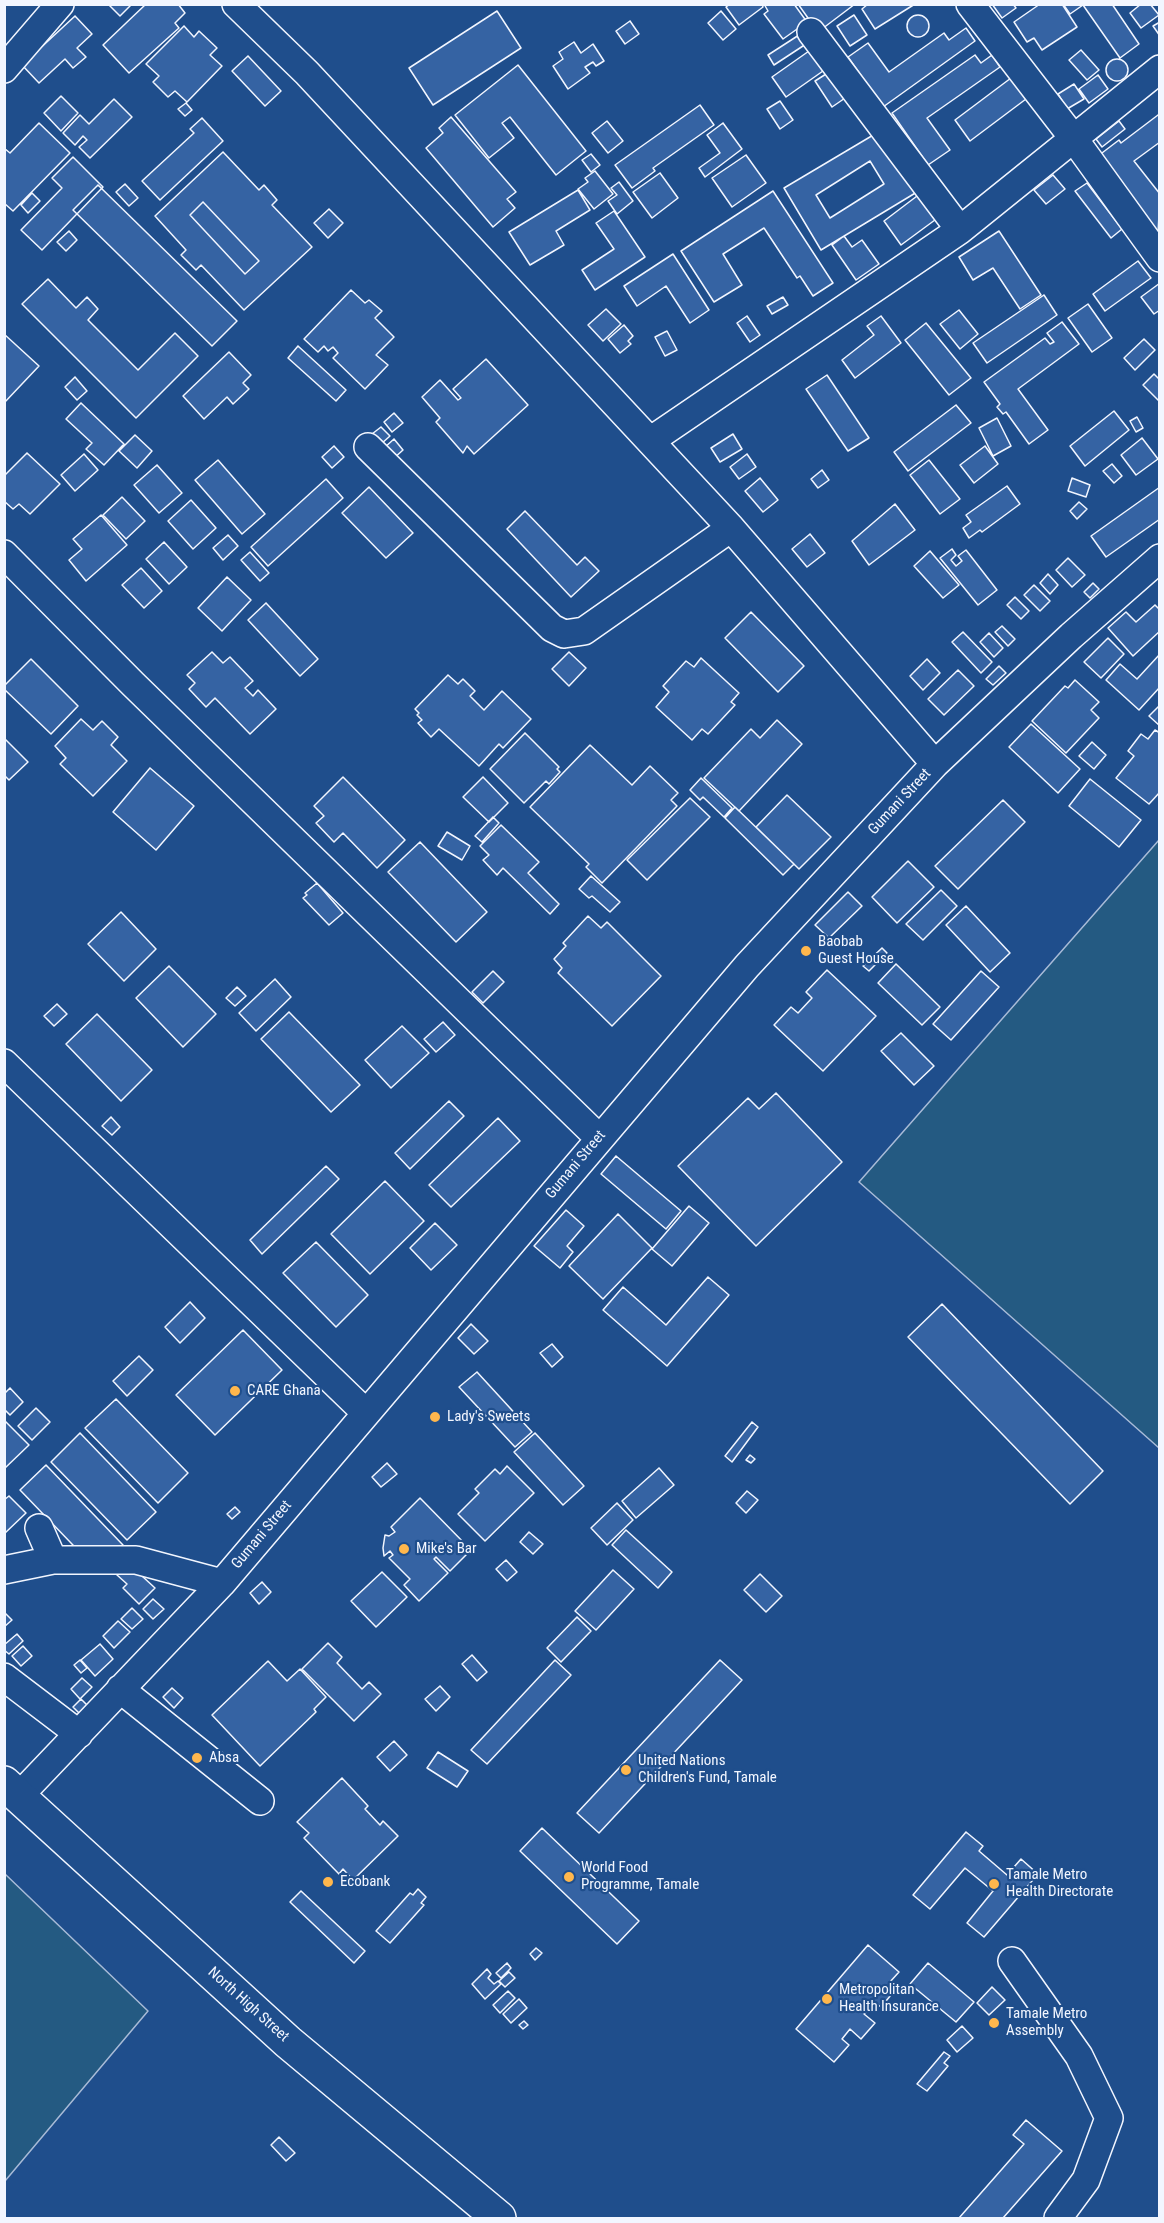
<!DOCTYPE html>
<style>
body{margin:0}
#map{position:relative;width:1164px;height:2223px;overflow:hidden;background:#1f4e8c;font-family:"Roboto Condensed",sans-serif}
canvas{display:block}
.frame{position:absolute;inset:0;border:6px solid #f2f6ff;pointer-events:none}
</style>
<div id="map">
<canvas width="1164" height="2223"></canvas>
<div class="frame"></div>
</div>
<script>
const ctx = document.querySelector('canvas').getContext('2d');
ctx.lineJoin = 'round';
function paint(path, color) { ctx.fillStyle = color; ctx.fill(path, 'evenodd'); }
const poly = rows => new Path2D(rows.map(r => 'M' + r).join(''));
function stroke(path, color, width, dash) { ctx.strokeStyle = color; ctx.lineWidth = width; ctx.lineCap = dash ? 'butt' : 'round'; ctx.setLineDash(dash || []); ctx.stroke(path); }
function write(font, color, halo, rows, align = 'center') {
  ctx.font = font + ' "Roboto Condensed",sans-serif'; ctx.lineWidth = 4.5; ctx.setLineDash([]); ctx.textBaseline = 'middle'; ctx.strokeStyle = halo; ctx.fillStyle = color; for (const [text, x, y, turn = 0] of rows) {
    ctx.save(); ctx.translate(x, y); ctx.rotate((+turn || 0) * Math.PI / 180); ctx.textAlign = isNaN(turn) ? turn : align; if (halo) ctx.strokeText(text, 0, 0); ctx.fillText(text, 0, 0); ctx.restore();
  }
}
const green = poly([
 [1159,840,1159,1448,859,1182,1159,840],
 [5,1874,148,2011,5,2181,5,1874]
]);
const building = poly([
 [108,4,132,4,120,16,108,4],
 [146,4,178,4,185,13,175,23,179,28,129,73,103,45,146,4],
 [730,4,762,4,763,7,739,25,726,7,730,4],
 [764,4,794,4,807,22,783,39,764,14,768,11,764,4],
 [798,4,855,4,818,32,798,4],
 [868,4,915,4,875,29,862,9,868,4],
 [992,4,1013,4,1016,8,1002,18,992,4],
 [1040,4,1062,4,1077,27,1042,50,1034,38,1027,42,1014,22,1040,4],
 [1063,4,1112,4,1139,44,1120,58,1083,5,1070,14,1063,4],
 [1141,4,1150,4,1159,15,1141,28,1130,13,1141,4],
 [497,11,521,48,433,105,409,68,497,11],
 [721,11,736,29,723,40,708,23,721,11],
 [854,15,867,35,850,46,837,26,854,15],
 '907 26a11 11 0 1 1 22 0a11 11 0 1 1-22 0Z',
 [75,16,92,34,77,48,86,57,73,68,65,59,39,83,22,65,75,16],
 [630,21,639,34,625,44,616,31,630,21],
 [1160,22,1160,36,1153,26,1160,22],
 [184,26,194,37,199,31,217,48,210,55,222,66,187,102,175,91,168,97,153,82,159,76,146,64,184,26],
 [966,28,975,41,883,107,848,57,868,43,889,72,944,33,949,40,966,28],
 [799,35,806,44,774,65,768,55,799,35],
 [574,42,581,53,593,44,604,61,596,66,593,62,585,67,590,73,568,89,553,66,563,59,559,52,574,42],
 [1081,50,1099,70,1087,80,1069,60,1081,50],
 [809,51,823,71,786,97,772,77,809,51],
 [975,55,981,63,992,55,1000,67,927,118,950,150,928,165,892,113,975,55],
 [248,56,281,91,265,106,232,71,248,56],
 '1106 70a11 11 0 1 1 22 0a11 11 0 1 1-22 0Z',
 [518,65,586,151,556,175,510,117,502,123,514,138,489,158,455,115,518,65],
 [834,69,851,94,832,107,815,81,834,69],
 [1015,75,1030,96,970,141,955,120,1015,75],
 [1098,75,1108,89,1089,103,1079,89,1098,75],
 [1074,84,1084,99,1067,109,1058,94,1074,84],
 [61,96,78,113,61,131,44,113,61,96],
 [114,99,132,117,90,158,79,147,87,140,83,136,75,145,63,133,80,115,89,124,114,99],
 [780,101,793,120,780,129,767,109,780,101],
 [186,103,192,110,185,116,178,109,186,103],
 [700,105,714,125,653,168,655,171,632,188,615,165,700,105],
 [1158,115,1160,117,1160,142,1134,161,1160,194,1158,234,1098,156,1119,140,1121,143,1158,115],
 [451,117,516,192,507,199,515,208,493,227,426,148,443,133,439,128,451,117],
 [202,118,223,141,160,200,142,181,194,133,190,129,202,118],
 [607,121,623,141,608,153,592,133,607,121],
 [1119,121,1125,129,1102,147,1096,139,1119,121],
 [39,123,70,153,13,211,4,203,4,148,10,153,39,123],
 [723,123,742,149,705,177,699,168,720,153,707,135,723,123],
 [880,131,917,192,821,250,784,188,880,131],
 [870,161,884,184,830,218,816,195,870,161],
 [223,152,259,190,264,185,277,200,272,205,312,247,244,310,201,265,196,270,181,255,186,250,155,216,223,152],
 [203,202,259,261,245,274,190,215,203,202],
 [591,154,600,165,591,172,582,160,591,154],
 [746,155,766,183,732,207,712,178,746,155],
 [73,157,103,187,42,250,21,230,62,188,52,178,73,157],
 [595,171,613,194,594,209,578,189,588,182,585,178,595,171],
 [660,173,678,198,652,218,633,192,660,173],
 [1053,175,1065,189,1046,204,1034,190,1053,175],
 [619,182,633,201,617,214,608,201,617,195,611,188,619,182],
 [1087,183,1122,229,1111,238,1075,191,1087,183],
 [125,184,138,198,129,206,116,192,125,184],
 [98,185,237,321,212,346,73,210,98,185],
 [578,190,590,210,556,231,564,245,530,265,509,232,578,190],
 [773,191,833,283,813,296,800,276,797,278,764,228,723,254,742,285,714,302,681,251,773,191],
 [32,193,40,201,28,213,21,205,32,193],
 [921,193,939,217,901,245,884,221,921,193],
 [203,202,259,261,245,274,190,215,203,202],
 [329,209,343,223,328,238,314,223,329,209],
 [614,211,645,257,595,290,582,270,614,249,596,223,614,211],
 [69,231,77,240,66,251,57,242,69,231],
 [999,231,1041,295,1020,309,993,268,973,280,959,257,999,231],
 [844,236,852,247,862,240,879,264,856,280,832,245,844,236],
 [673,254,709,310,690,323,666,286,637,306,624,286,673,254],
 [1138,261,1151,278,1105,311,1093,294,1138,261],
 [48,279,76,308,87,297,98,309,88,320,138,370,175,333,198,356,136,418,22,304,48,279],
 [1160,283,1160,310,1154,314,1141,297,1160,283],
 [351,290,365,303,369,300,382,311,375,318,394,337,376,355,388,365,365,389,333,358,338,353,333,347,328,351,324,346,318,352,304,339,351,290],
 [1044,295,1057,315,987,363,973,343,1044,295],
 [783,297,788,305,772,314,767,306,783,297],
 [1088,304,1112,338,1092,352,1068,318,1088,304],
 [606,309,621,324,603,341,588,325,606,309],
 [959,310,978,334,960,349,940,324,959,310],
 [747,316,760,335,750,342,737,323,747,316],
 [881,316,901,343,855,378,842,360,874,335,867,326,881,316],
 [1062,322,1079,344,1018,389,1048,430,1029,444,1006,412,1003,414,997,407,1000,404,984,382,1045,338,1050,344,1054,342,1047,333,1062,322],
 [926,323,971,378,949,395,905,340,926,323],
 [624,325,633,336,628,341,631,344,620,353,608,339,624,325],
 [667,331,677,350,665,356,655,337,667,331],
 [4,334,39,366,4,403,4,334],
 [1144,339,1155,350,1135,370,1124,358,1144,339],
 [298,346,346,390,336,401,288,358,298,346],
 [229,352,251,375,243,383,249,389,233,404,227,397,204,419,183,396,229,352],
 [486,359,528,405,474,454,467,446,463,453,436,422,440,418,422,397,440,380,458,400,461,398,453,389,486,359],
 [1154,374,1160,380,1159,401,1143,385,1154,374],
 [827,375,869,438,848,451,806,389,827,375],
 [75,377,87,391,77,400,65,387,75,377],
 [81,403,124,444,104,465,86,449,92,443,66,419,81,403],
 [956,405,971,423,908,471,894,452,956,405],
 [1114,411,1129,430,1085,466,1070,446,1114,411],
 [394,413,403,423,392,432,384,422,394,413],
 [1137,417,1143,428,1136,432,1130,421,1137,417],
 [997,418,1011,446,993,456,979,428,997,418],
 [381,427,390,436,381,444,372,434,381,427],
 [733,434,742,449,720,462,711,448,733,434],
 [135,435,152,451,137,468,119,451,135,435],
 [1142,438,1158,459,1136,475,1121,455,1142,438],
 [394,439,403,450,393,459,384,448,394,439],
 [334,446,344,457,332,468,322,457,334,446],
 [985,446,998,464,974,483,960,465,985,446],
 [27,453,60,484,30,514,19,504,13,509,4,501,4,476,27,453],
 [84,454,98,470,75,491,61,475,84,454],
 [747,454,756,467,739,479,730,467,747,454],
 [218,460,265,514,242,534,195,480,218,460],
 [929,460,960,499,940,514,910,475,929,460],
 [1112,464,1122,476,1114,483,1103,471,1112,464],
 [157,465,182,493,159,513,134,485,157,465],
 [822,470,829,480,818,488,811,479,822,470],
 [760,478,778,500,763,512,745,491,760,478],
 [1072,478,1090,485,1086,497,1068,491,1072,478],
 [326,479,343,498,268,566,251,547,326,479],
 [1007,486,1020,504,982,532,980,530,969,538,963,528,971,522,966,515,1007,486],
 [369,487,413,533,386,558,342,513,369,487],
 [1160,487,1160,519,1106,557,1091,536,1160,487],
 [122,497,145,521,126,539,103,515,122,497],
 [191,500,216,528,193,549,168,521,191,500],
 [1079,502,1087,509,1077,519,1070,511,1079,502],
 [895,504,915,530,869,565,852,541,895,504],
 [525,511,577,565,585,557,599,571,571,597,507,529,525,511],
 [101,515,127,545,86,581,69,560,82,549,73,539,101,515],
 [810,534,825,553,807,567,792,549,810,534],
 [228,535,238,546,223,560,213,548,228,535],
 [164,542,187,567,169,584,146,559,164,542],
 [952,549,956,555,951,560,956,566,962,561,958,556,966,550,997,590,978,605,940,558,952,549],
 [930,551,959,585,943,598,914,566,930,551],
 [250,552,269,573,260,581,241,560,250,552],
 [1068,558,1085,575,1072,587,1056,570,1068,558],
 [141,568,162,591,144,608,122,585,141,568],
 [1048,574,1058,585,1050,594,1040,583,1048,574],
 [227,577,251,600,222,631,198,608,227,577],
 [1093,583,1099,589,1090,598,1084,592,1093,583],
 [1034,585,1050,601,1040,611,1024,595,1034,585],
 [1015,597,1029,611,1021,619,1007,605,1015,597],
 [266,603,318,659,300,676,248,620,266,603],
 [1155,605,1160,610,1160,631,1133,656,1108,628,1126,612,1136,622,1155,605],
 [751,612,804,666,778,692,725,638,751,612],
 [1002,626,1015,639,1008,646,995,632,1002,626],
 [963,632,992,662,981,673,952,642,963,632],
 [989,633,1003,648,994,657,980,642,989,633],
 [1108,638,1124,654,1101,678,1084,662,1108,638],
 [212,652,223,663,230,657,253,681,245,688,253,696,258,690,276,709,250,734,215,698,206,707,189,689,195,683,187,675,212,652],
 [569,652,586,668,569,686,552,669,569,652],
 [1160,654,1160,687,1139,710,1106,680,1120,664,1137,679,1160,654],
 [701,658,739,693,731,702,735,705,708,734,702,729,692,740,656,707,669,692,663,686,686,661,694,667,701,658],
 [31,659,78,706,51,734,4,689,4,686,31,659],
 [927,659,940,673,923,690,910,676,927,659],
 [999,666,1006,673,993,685,986,679,999,666],
 [958,670,974,686,944,715,928,699,958,670],
 [448,675,458,684,463,679,475,691,470,696,484,710,502,691,531,719,503,748,499,744,479,766,439,729,431,737,418,723,422,720,417,715,419,713,415,709,448,675],
 [1075,680,1099,702,1091,710,1099,718,1066,753,1032,721,1065,686,1068,688,1075,680],
 [1160,705,1160,726,1149,716,1160,705],
 [81,719,93,730,102,721,118,737,111,745,127,761,93,796,60,764,66,758,55,746,81,719],
 [777,720,802,744,739,811,704,778,751,729,760,738,777,720],
 [1031,724,1080,769,1058,793,1009,747,1031,724],
 [1155,730,1160,733,1160,792,1149,804,1116,778,1134,756,1128,751,1141,734,1148,739,1155,730],
 [525,733,559,767,557,769,560,772,549,784,546,781,524,803,490,769,525,733],
 [4,738,28,762,9,780,4,775,4,738],
 [1092,742,1106,755,1094,769,1079,756,1092,742],
 [590,745,632,785,650,766,678,793,671,800,677,806,602,883,586,867,589,864,530,807,590,745],
 [150,768,194,806,156,850,113,812,150,768],
 [343,777,405,840,377,868,343,833,334,842,316,823,324,816,314,806,343,777],
 [483,777,508,803,489,822,463,797,483,777],
 [701,778,732,808,724,817,703,797,700,800,690,790,701,778],
 [1090,779,1141,820,1119,847,1069,806,1090,779],
 [787,795,831,837,799,869,756,827,787,795],
 [690,798,710,817,647,880,627,860,690,798],
 [1003,800,1025,822,958,889,935,866,1003,800],
 [735,807,794,864,783,875,725,818,735,807],
 [493,817,499,823,482,842,475,836,493,817],
 [501,825,539,862,528,873,559,904,550,914,503,868,497,875,483,860,489,855,480,846,501,825],
 [447,832,470,846,462,860,438,846,447,832],
 [420,842,487,912,456,942,388,872,420,842],
 [908,861,934,887,897,923,872,897,908,861],
 [591,876,620,902,610,912,592,896,589,898,579,889,591,876],
 [317,883,343,913,329,925,303,898,307,895,305,893,317,883],
 [941,890,957,906,923,940,906,924,941,890],
 [848,892,862,906,829,938,815,925,848,892],
 [966,906,1010,953,990,972,946,925,966,906],
 [121,912,156,949,124,981,88,944,121,912],
 [588,916,601,928,607,922,661,976,612,1026,558,973,562,968,554,959,566,946,563,943,588,916],
 [882,948,887,953,869,971,863,966,882,948],
 [896,964,940,1007,922,1025,878,983,896,964],
 [169,966,216,1014,183,1047,136,998,169,966],
 [827,970,876,1016,823,1071,774,1025,791,1007,798,1013,812,998,806,992,827,970],
 [493,971,504,982,483,1003,472,992,493,971],
 [981,971,999,987,951,1040,933,1024,981,971],
 [275,979,291,997,256,1031,239,1013,275,979],
 [237,987,246,996,235,1006,226,998,237,987],
 [57,1004,67,1014,54,1026,44,1016,57,1004],
 [289,1012,360,1085,331,1112,261,1039,289,1012],
 [97,1014,152,1070,121,1101,66,1044,97,1014],
 [443,1022,455,1035,436,1052,424,1039,443,1022],
 [402,1026,429,1053,391,1088,365,1060,402,1026],
 [901,1033,934,1066,914,1085,881,1051,901,1033],
 [776,1093,842,1162,756,1246,678,1166,748,1098,759,1109,776,1093],
 [449,1101,464,1116,410,1169,395,1153,449,1101],
 [111,1117,120,1127,112,1135,102,1126,111,1117],
 [498,1118,520,1141,451,1207,429,1185,498,1118],
 [616,1156,681,1211,666,1229,601,1174,616,1156],
 [326,1166,339,1179,262,1254,250,1240,326,1166],
 [385,1181,424,1221,370,1274,331,1234,385,1181],
 [689,1206,709,1223,672,1266,652,1249,689,1206],
 [566,1210,584,1226,567,1246,573,1252,560,1268,534,1246,566,1210],
 [618,1214,652,1248,603,1299,569,1266,618,1214],
 [435,1223,457,1245,431,1270,410,1248,435,1223],
 [316,1242,368,1295,336,1327,283,1273,316,1242],
 [708,1277,729,1295,667,1366,603,1310,623,1287,666,1325,708,1277],
 [190,1302,205,1318,180,1343,165,1327,190,1302],
 [942,1304,1103,1471,1070,1504,908,1337,942,1304],
 [471,1324,488,1341,474,1354,458,1338,471,1324],
 [243,1330,282,1370,215,1435,176,1395,243,1330],
 [552,1344,563,1357,552,1367,540,1353,552,1344],
 [139,1356,153,1370,127,1396,113,1381,139,1356],
 [477,1372,532,1432,515,1447,459,1387,477,1372],
 [10,1388,23,1402,10,1415,4,1409,4,1394,10,1388],
 [116,1399,188,1473,158,1503,85,1428,116,1399],
 [36,1408,50,1422,32,1440,18,1426,36,1408],
 [4,1420,29,1445,4,1469,4,1420],
 [752,1422,758,1427,732,1462,725,1456,752,1422],
 [80,1433,156,1512,127,1540,51,1462,80,1433],
 [535,1433,584,1486,563,1505,514,1452,535,1433],
 [750,1455,755,1459,751,1463,746,1460,750,1455],
 [387,1463,397,1474,381,1487,372,1477,387,1463],
 [46,1465,123,1545,97,1570,20,1490,46,1465],
 [507,1466,534,1493,485,1541,458,1514,479,1493,475,1489,495,1469,500,1474,507,1466],
 [659,1468,674,1485,636,1518,622,1501,659,1468],
 [747,1491,758,1500,746,1513,736,1503,747,1491],
 [9,1496,26,1513,4,1534,4,1500,9,1496],
 [420,1498,471,1550,450,1571,436,1557,434,1559,448,1573,419,1601,404,1585,410,1579,389,1558,393,1555,390,1551,384,1556,383,1548,385,1535,389,1536,395,1532,391,1527,420,1498],
 [617,1503,633,1520,607,1545,591,1528,617,1503],
 [235,1507,240,1512,232,1519,227,1514,235,1507],
 [626,1530,672,1572,658,1588,612,1545,626,1530],
 [529,1532,543,1544,533,1554,520,1542,529,1532],
 [506,1560,517,1572,507,1581,496,1569,506,1560],
 [129,1564,155,1588,139,1604,123,1588,127,1584,117,1575,129,1564],
 [613,1570,634,1589,596,1630,575,1611,613,1570],
 [382,1572,407,1597,376,1627,351,1601,382,1572],
 [760,1574,782,1596,766,1612,744,1590,760,1574],
 [262,1582,271,1592,259,1604,250,1593,262,1582],
 [153,1599,164,1609,153,1619,143,1609,153,1599],
 [132,1608,143,1619,132,1629,121,1619,132,1608],
 [4,1612,12,1620,4,1627,4,1612],
 [577,1617,591,1631,561,1662,547,1648,577,1617],
 [118,1621,130,1632,114,1648,103,1636,118,1621],
 [17,1634,23,1641,9,1654,4,1650,4,1645,17,1634],
 [328,1643,342,1657,337,1663,362,1689,369,1682,381,1694,354,1721,302,1669,328,1643],
 [100,1644,113,1659,95,1676,81,1660,100,1644],
 [23,1646,32,1656,21,1666,12,1656,23,1646],
 [472,1655,487,1672,477,1681,462,1664,472,1655],
 [80,1660,87,1668,81,1673,74,1665,80,1660],
 [555,1660,571,1675,487,1764,471,1750,555,1660],
 [720,1660,742,1680,599,1833,577,1813,720,1660],
 [268,1661,287,1681,300,1669,326,1697,314,1709,316,1712,260,1766,212,1715,268,1661],
 [82,1678,92,1687,80,1699,71,1689,82,1678],
 [440,1686,450,1697,436,1711,425,1699,440,1686],
 [172,1688,183,1698,174,1708,163,1697,172,1688],
 [81,1699,88,1706,80,1714,73,1707,81,1699],
 [394,1741,407,1755,390,1771,377,1757,394,1741],
 [438,1752,468,1771,457,1787,427,1768,438,1752],
 [342,1778,368,1806,365,1809,380,1825,383,1821,398,1836,353,1880,343,1869,339,1874,304,1838,309,1833,297,1822,342,1778],
 [542,1828,639,1921,617,1944,520,1851,542,1828],
 [966,1832,983,1846,979,1851,1007,1875,1021,1859,1038,1874,984,1937,967,1923,993,1891,965,1868,930,1909,913,1895,966,1832],
 [418,1889,426,1897,421,1903,424,1905,390,1943,376,1931,410,1893,413,1895,418,1889],
 [301,1891,365,1951,354,1963,290,1902,301,1891],
 [868,1945,899,1972,889,1983,896,1989,881,2007,874,2002,864,2014,875,2023,861,2039,850,2029,842,2039,849,2045,834,2062,796,2029,868,1945],
 [536,1948,542,1953,535,1960,530,1954,536,1948],
 [507,1963,511,1968,501,1978,496,1973,507,1963],
 [928,1963,974,2002,956,2022,910,1984,928,1963],
 [487,1969,491,1974,488,1978,494,1984,498,1981,501,1984,485,1999,472,1984,487,1969],
 [509,1972,515,1978,505,1987,499,1981,509,1972],
 [992,1987,1005,2000,989,2015,977,2003,992,1987],
 [508,1991,515,1998,500,2013,493,2005,508,1991],
 [519,1999,527,2008,511,2023,503,2014,519,1999],
 [524,2021,528,2025,523,2029,519,2025,524,2021],
 [962,2026,973,2038,957,2052,947,2040,962,2026],
 [944,2052,950,2056,944,2063,948,2066,927,2091,917,2084,944,2052],
 [1026,2120,1062,2151,1003,2218,959,2218,1024,2144,1013,2135,1026,2120],
 [279,2137,295,2153,286,2161,271,2145,279,2137]
]);
const minor = poly([
 [236,4,307,73,731,528,935,764],
 [970,4,1074,139,1160,258],
 [811,32,960,230],
 [4,69,60,4],
 [650,441,960,230,1160,69],
 [368,447,552,628,564,634,584,631,731,528],
 [4,554,133,684,599,1138],
 [4,1063,366,1413],
 [39,1528,53,1560],
 [4,1570,53,1560,136,1560,222,1583],
 [4,1677,79,1734],
 [120,1689,260,1801],
 [19,1796,222,1583,747,966,935,764,1071,636,1160,558],
 [1012,1961,1079,2056,1109,2118,1086,2180,1058,2218]
]);
const highway = poly([
 [4,1783,288,2042,499,2218]
]);
const markers = [
 [806,951,6,"#ffb74d"],
 [235,1391,6,"#ffb74d"],
 [435,1417,6,"#ffb74d"],
 [404,1549,6,"#ffb74d"],
 [197,1758,6,"#ffb74d"],
 [626,1770,6,"#ffb74d"],
 [569,1877,6,"#ffb74d"],
 [328,1882,6,"#ffb74d"],
 [994,1884,6,"#ffb74d"],
 [827,1999,6,"#ffb74d"],
 [994,2023,6,"#ffb74d"]
];
const streetNames = [
 ["Gumani Street",900,802,-47],
 ["Gumani Street",576,1165,-50],
 ["Gumani Street",262,1535,-50],
 ["North High Street",248,2005,42]
];
const poiNames = [
 ["Baobab",818,942],
 ["Guest House",818,959],
 ["CARE Ghana",247,1391],
 ["Lady's Sweets",447,1417],
 ["Mike's Bar",416,1549],
 ["Absa",209,1758],
 ["United Nations",638,1761],
 ["Children's Fund, Tamale",638,1778],
 ["World Food",581,1868],
 ["Programme, Tamale",581,1885],
 ["Tamale Metro",1006,1875],
 ["Health Directorate",1006,1892],
 ["Ecobank",340,1882],
 ["Metropolitan",839,1990],
 ["Health Insurance",839,2007],
 ["Tamale Metro",1006,2014],
 ["Assembly",1006,2031]
];
paint(green, '#245a82');
stroke(green, '#a8bbd7', 1.5);
paint(building, '#3563a3');
stroke(building, '#f2f6ff', 1.5);
stroke(minor, '#f2f6ff', 30);
stroke(highway, '#f2f6ff', 36);
stroke(minor, '#1f4e8c', 27);
stroke(highway, '#1f4e8c', 33);
for (const [x, y, r, color] of markers) { const dot = new Path2D(); dot.arc(x, y, r, 0, 2 * Math.PI); ctx.fillStyle = color; ctx.fill(dot); stroke(dot, '#1f4e8c', 2); }
write('15px', '#f2f6ff', '#1f4e8c', streetNames);
write('15px', '#f2f6ff', '#1f4e8c', poiNames, 'left');
</script>
